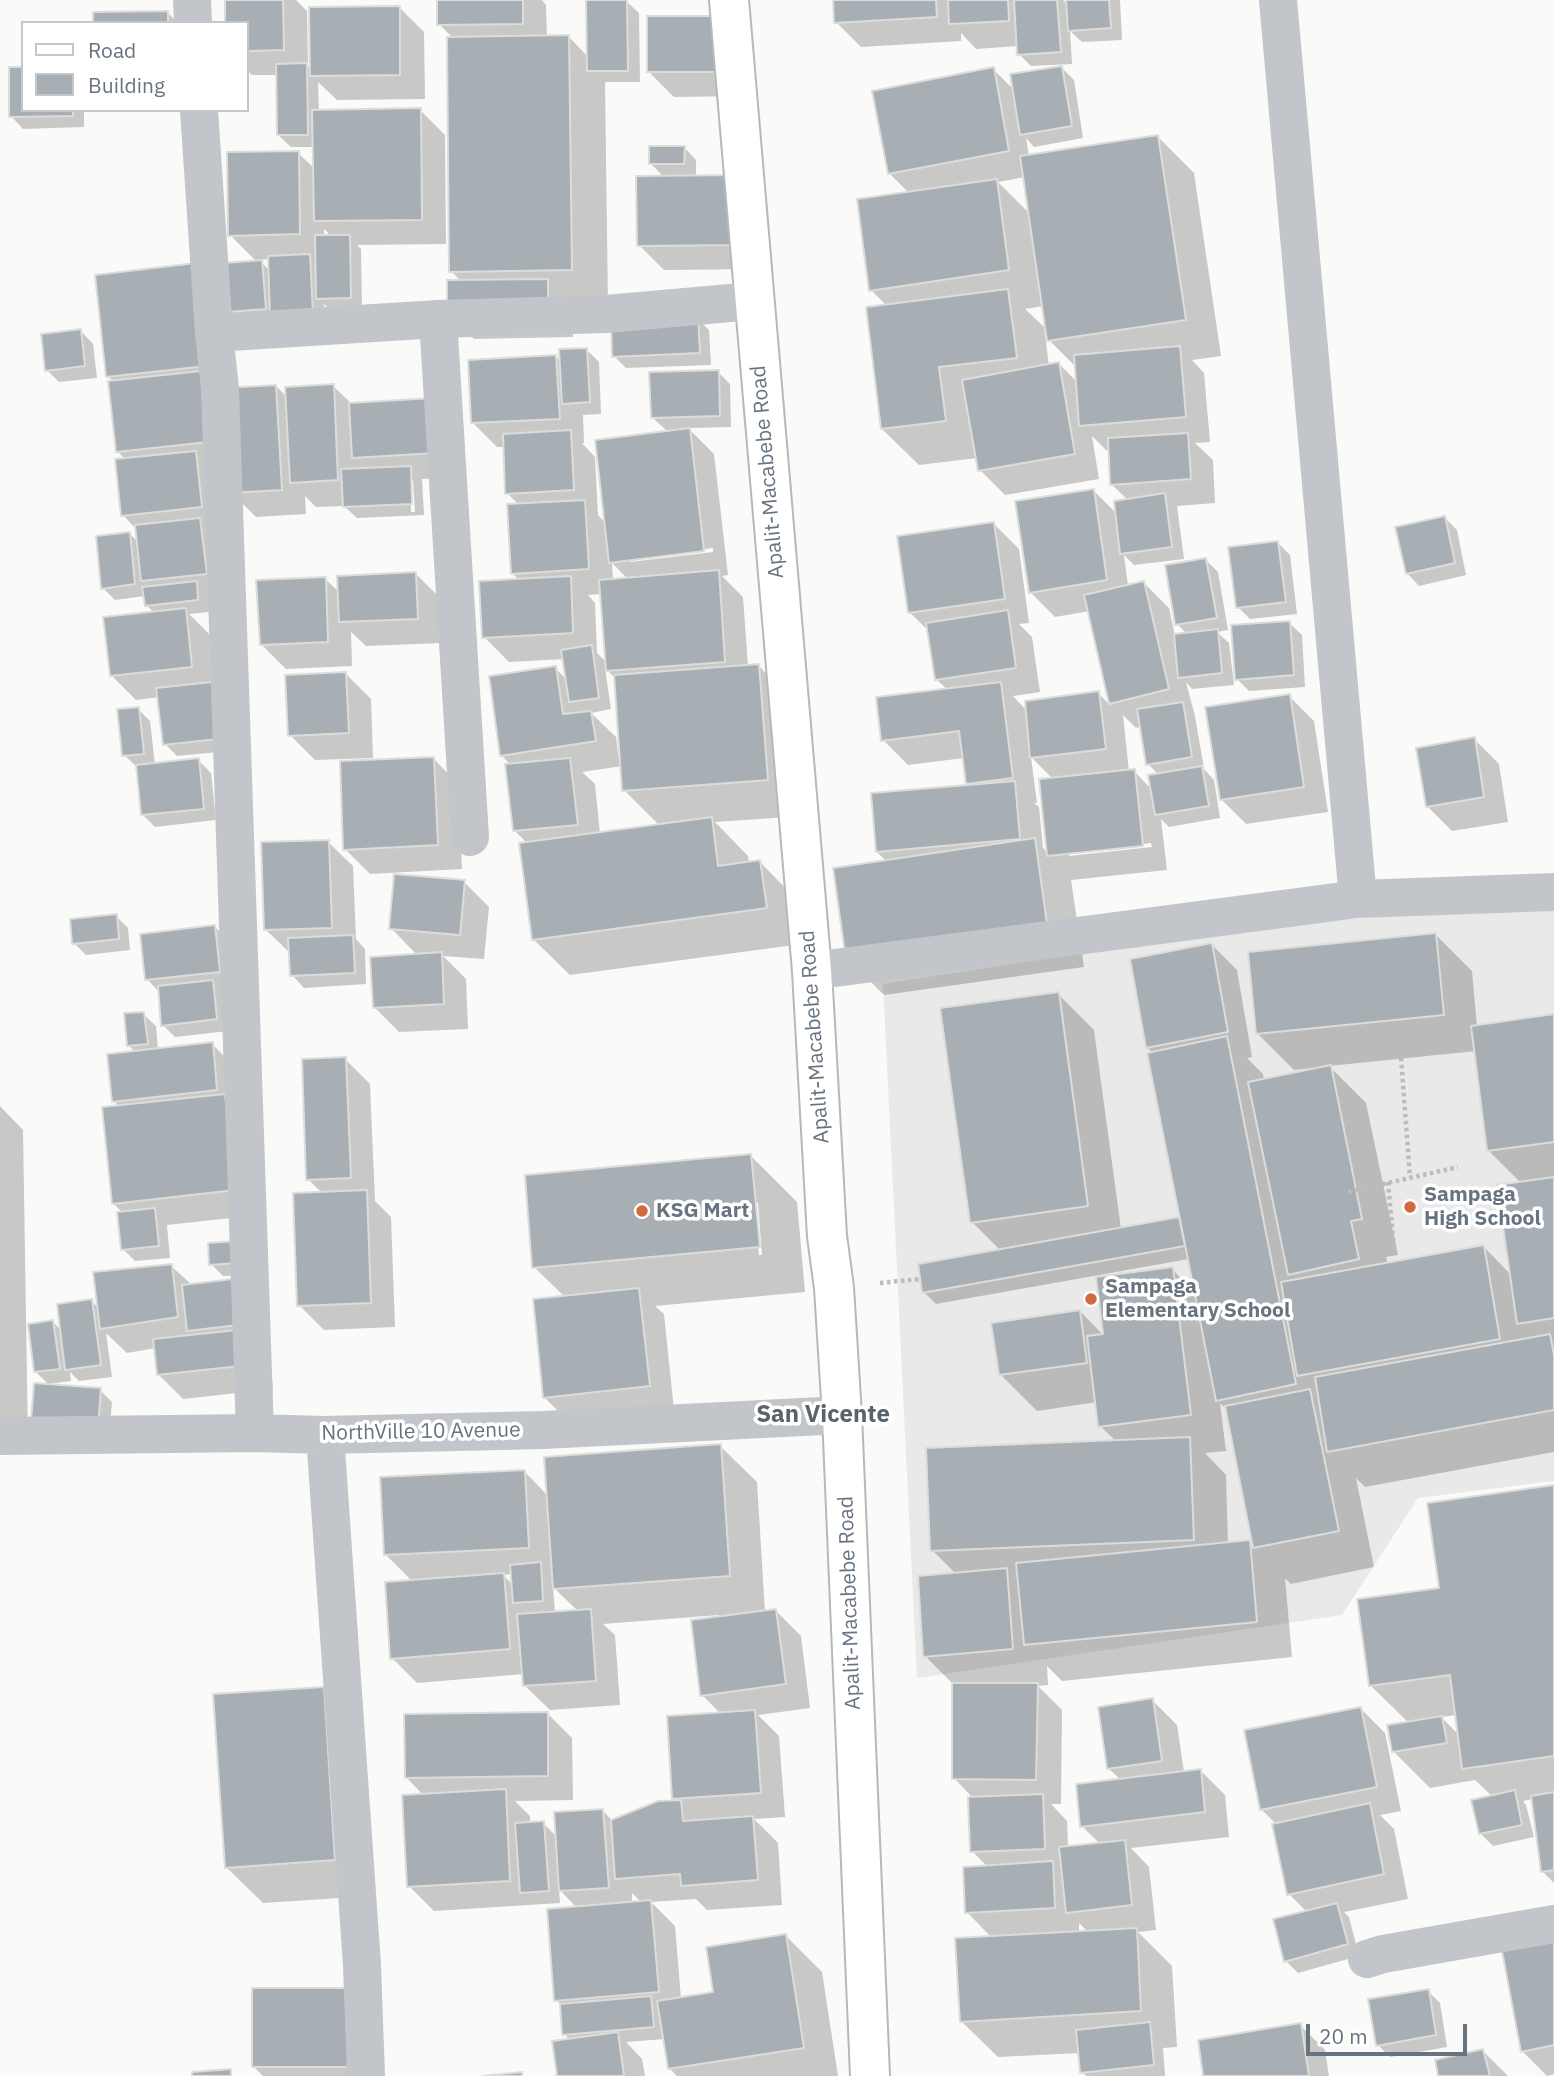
<!DOCTYPE html>
<style>
body{margin:0}
#map{position:relative;width:1554px;height:2076px;overflow:hidden;background:#fafaf8;font-family:"IBM Plex Sans",sans-serif}
canvas{display:block}
.legend{position:absolute;left:21px;top:21px;width:228px;height:91px;box-sizing:border-box;background:#fff;border:2px solid #c2c7cc;margin:0;padding:9px 12px;list-style:none;font-size:21px;color:#677480}
.legend li{display:flex;align-items:center;gap:14px;height:35px}
.legend b{width:35px;border:2px solid #c2c7cc}
.scale{position:absolute;left:1306px;top:2024px;width:161px;height:32px;box-sizing:border-box;border:4px solid #677480;border-top:0;padding-left:9px;font-size:21px;line-height:24px;white-space:nowrap;color:#677480;-webkit-text-stroke:5px #fff;paint-order:stroke}
</style>
<div id="map">
<canvas width="1554" height="2076"></canvas>
<ul class="legend">
<li><b style="height:9px;background:#fff"></b>Road</li>
<li><b style="height:19px;background:#a7aeb4"></b>Building</li>
</ul>
<div class="scale">20 m</div>
</div>
<script>
const ctx = document.querySelector('canvas').getContext('2d');
ctx.lineJoin = 'round';
function paint(path, color) { ctx.fillStyle = color; ctx.fill(path, 'evenodd'); }
const poly = rows => new Path2D(rows.map(r => 'M' + r).join(''));
function stroke(path, color, width, dash) { ctx.strokeStyle = color; ctx.lineWidth = width; ctx.lineCap = dash ? 'butt' : 'round'; ctx.setLineDash(dash || []); ctx.stroke(path); }
function write(font, color, halo, rows, align = 'center') {
  ctx.font = font + ' "IBM Plex Sans",sans-serif'; ctx.lineWidth = 7; ctx.setLineDash([]); ctx.textBaseline = 'middle'; ctx.strokeStyle = halo; ctx.fillStyle = color; for (const [text, x, y, turn = 0] of rows) {
    ctx.save(); ctx.translate(x, y); ctx.rotate((+turn || 0) * Math.PI / 180); ctx.textAlign = isNaN(turn) ? turn : align; if (halo) ctx.strokeText(text, 0, 0); ctx.fillText(text, 0, 0); ctx.restore();
  }
}
const built = poly([
 [1554,900,1554,1481,1418,1498,1342,1615,917,1678,883,984,1216,932]
]);
const shadow = poly([
 [227,0,296,0,307,11,308,66,312,70,399,7,424,32,425,99,337,100,318,82,319,112,420,110,445,135,446,244,357,245,361,249,362,310,330,310,324,304,325,326,241,323,229,311,258,263,230,235,298,153,315,169,314,147,291,147,278,135,278,75,252,75,247,70,247,23],
 [324,229,332,237,324,237],
 [270,259,270,271,259,260],
 [439,0,542,0,546,5,547,37,569,37,588,57,626,1,639,13,640,82,605,82,608,305,572,306,573,337,474,339,449,314,462,282,451,271,454,39,439,24],
 [835,0,1063,0,1068,6,1068,0,1120,0,1122,40,1082,42,1070,31,1072,64,1031,66,1019,54,1019,46,976,49,961,33,961,41,861,47,836,22],
 [167,12,178,23,95,23],
 [720,17,745,96,674,97,649,72],
 [1061,67,1074,80,1083,138,1034,147,1026,138,1029,156,1158,137,1194,173,1221,356,1192,360,1204,373,1210,442,1195,443,1213,460,1215,503,1177,506,1184,559,1134,565,1124,555,1128,586,1144,583,1169,608,1175,636,1187,634,1177,624,1206,560,1218,572,1228,630,1217,632,1229,643,1234,685,1192,689,1186,682,1195,716,1204,769,1214,780,1220,818,1169,827,1161,819,1167,870,1071,880,1084,967,884,995,848,959,887,862,877,852,968,787,964,758,908,765,883,740,948,690,936,679,929,631,909,612,994,524,1019,549,1029,623,1019,624,1032,637,1040,692,1013,696,1027,711,1098,693,1111,706,1090,611,1055,617,1030,592,1094,491,1117,514,1128,500,1111,484,1110,450,1106,450,1092,436,1099,479,1005,495,980,470,977,458,919,465,882,429,887,306,871,290,909,193,889,173,993,69,1015,91],
 [1025,177,1031,215,998,182],
 [1044,306,1049,340,1077,368,1078,383,1059,364,1049,366,1044,327,1025,309],
 [1123,715,1136,728,1142,726,1148,764,1159,775,1152,790,1134,771,1129,772],
 [1031,757,1054,780,1049,855,1043,848,1039,807,1034,803,1037,803],
 [1151,843,1152,847,1069,856,1069,852],
 [23,110,84,110,84,127,23,129,11,116],
 [684,147,696,160,696,177,764,269,664,270,639,245,665,178,651,164],
 [97,276,230,389,276,386,288,398,333,386,352,404,434,400,461,477,422,479,424,515,357,518,344,506,316,507,305,496,306,514,256,517,231,492,209,612,189,614,210,635,229,751,177,756,165,744,159,697,136,700,111,675,155,613,146,605,145,596,115,600,103,588,129,533,139,543,137,530,123,515,126,460,117,451,114,382,108,376],
 [410,480,413,480,415,512,411,512],
 [697,318,709,330,711,365,626,368,614,356],
 [81,331,93,344,97,378,59,382,47,370],
 [586,349,599,362,601,414,583,415,584,443,582,443,595,457,598,515,606,524,668,432,652,417,718,372,730,384,731,427,688,428,714,454,728,575,722,576,743,597,748,666,758,665,794,702,803,816,715,822,748,856,749,864,760,862,796,899,802,944,570,975,533,939,528,844,514,830,511,765,501,755,555,668,567,680,564,659,509,662,484,637,520,581,512,573,519,505,507,493,505,447,497,447,472,422,556,357,562,363],
 [713,548,713,552,630,562,630,559],
 [612,563,628,579,613,580],
 [602,594,607,663,597,653,595,603,588,595],
 [605,668,616,679,622,759,619,760,616,737,591,713,611,709],
 [622,766,624,790,660,826,600,834,595,784,582,772],
 [1445,518,1457,530,1466,575,1419,586,1407,573],
 [1278,543,1290,555,1297,614,1250,619,1238,607],
 [416,574,441,599,442,643,366,646,351,632,352,666,286,669,261,644,325,579,340,593],
 [1289,623,1302,635,1305,687,1249,691,1237,679],
 [346,674,371,699,373,758,315,760,290,735],
 [1289,696,1314,721,1328,812,1246,824,1221,799],
 [138,709,150,721,155,765,198,760,211,773,216,820,155,827,143,815,138,768,124,755],
 [1474,739,1499,764,1508,822,1452,831,1427,806],
 [434,759,458,784,462,869,370,874,345,849],
 [328,842,353,866,356,939,365,949,366,984,304,988,292,975,291,954,266,930],
 [464,882,489,907,484,959,443,956,466,979,468,1029,399,1032,374,1007,418,956,391,928],
 [116,916,128,928,130,950,86,955,74,943],
 [215,927,240,952,228,1031,175,1037,163,1025,160,993,147,979],
 [1436,935,1472,971,1477,1027,1554,1016,1554,1452,1365,1487,1356,1478,1374,1567,1291,1584,1285,1578,1292,1657,1062,1681,1047,1666,1048,1685,1038,1686,1062,1710,1061,1804,1051,1804,1067,1821,1068,1847,1100,1844,1082,1826,1121,1780,1109,1769,1152,1700,1177,1725,1184,1772,1200,1770,1225,1795,1229,1837,1131,1848,1149,1867,1156,1930,1138,1932,1172,1966,1177,2047,1163,2048,1165,2076,1086,2076,1082,2072,1080,2053,998,2057,961,2021,992,1938,967,1912,988,1867,972,1851,974,1799,954,1778,954,1685,925,1656,956,1574,932,1550,1116,1441,1100,1426,1097,1402,1037,1411,1000,1374,1080,1311,1105,1337,1172,1269,1196,1293,1189,1259,936,1304,924,1292,1001,1251,972,1222,1058,994,1094,1030,1121,1229,1178,1218,1182,1222,1153,1053,1147,1047,1212,945,1237,970,1252,1057,1247,1058,1263,1074,1264,1080,1312,1071,1312,1068,1294,1070,1258,1034],
 [1476,1051,1488,1150,1521,1183,1512,1276,1484,1247,1388,1264,1386,1257,1398,1255,1366,1103,1329,1066],
 [1220,1403,1228,1411,1255,1548,1249,1542,1228,1544,1226,1475,1205,1453,1226,1451],
 [1079,1923,1088,1932,1079,1933],
 [143,1014,156,1026,158,1050,212,1044,237,1069,259,1215,167,1225,170,1258,135,1261,123,1249,123,1213,113,1203,119,1107,114,1101,136,1052,129,1046],
 [345,1059,370,1084,375,1201,391,1217,395,1327,324,1330,299,1305,323,1194,308,1179],
 [0,1106,23,1130,28,1441,0,1442],
 [751,1156,797,1202,805,1292,655,1306,664,1314,674,1410,569,1422,544,1397,565,1297,534,1267],
 [754,1203,758,1203,762,1255,759,1255],
 [210,1244,249,1275,223,1276,211,1264],
 [171,1266,270,1355,273,1389,183,1399,158,1374,156,1348,127,1353,106,1333,112,1377,79,1381,70,1372,71,1381,48,1384,36,1372,53,1322,62,1331,91,1301,100,1309],
 [100,1390,112,1402,109,1438,32,1421],
 [720,1446,757,1482,765,1612,776,1611,801,1636,810,1708,758,1715,779,1736,785,1817,754,1819,778,1843,782,1905,707,1910,696,1899,651,1902,675,1926,681,1999,715,1993,786,1936,822,1972,838,2076,677,2076,670,2069,665,2039,626,2042,642,2059,645,2076,559,2076,570,2040,564,2034,562,2005,556,2000,577,1908,559,1889,560,1903,434,1911,409,1886,424,1796,407,1778,547,1713,572,1738,573,1800,515,1801,530,1816,530,1824,543,1823,557,1837,603,1811,613,1821,677,1802,673,1798,721,1714,702,1695,719,1615,603,1624,615,1635,620,1705,550,1710,525,1686,524,1674,417,1683,392,1658,413,1582,386,1555,524,1471,548,1496],
 [512,1574,513,1585,503,1575],
 [553,1587,578,1611,555,1613],
 [632,1893,641,1902,632,1903],
 [1554,1487,1554,1883,1542,1871,1533,1799,1523,1801,1526,1805,1534,1837,1493,1846,1480,1833,1493,1797,1475,1780,1430,1788,1393,1751,1409,1723,1371,1686,1440,1590],
 [1457,1715,1459,1735,1441,1717],
 [323,1689,371,1896,263,1903,226,1867],
 [1360,1708,1385,1733,1401,1811,1380,1815,1394,1829,1408,1899,1344,1912,1349,1917,1359,1956,1298,1973,1286,1961,1307,1912,1289,1894,1277,1825,1261,1809],
 [1554,1943,1554,2074,1547,2076,1522,2051],
 [254,1990,373,2076,263,2076,254,2067],
 [1428,1991,1440,2003,1447,2047,1390,2057,1378,2045],
 [1300,2025,1325,2050,1329,2076,1205,2076],
 [1483,2051,1508,2076,1440,2076]
]);
const building = poly([
 [225,0,283,0,284,50,247,51,247,23,225,23,225,0],
 [437,0,523,0,523,24,437,25,437,0],
 [586,0,627,0,628,71,587,71,586,0],
 [833,0,936,0,937,17,834,23,833,0],
 [948,0,1008,0,1009,21,949,24,948,0],
 [1014,0,1057,0,1061,52,1017,55,1014,0],
 [1066,0,1109,0,1111,28,1068,31,1066,0],
 [400,6,400,75,310,76,309,7,400,6],
 [168,11,168,23,93,23,93,12,168,11],
 [647,16,720,16,721,72,647,72,647,16],
 [569,35,572,270,449,272,447,37,569,35],
 [307,63,308,135,277,135,276,64,307,63],
 [1062,66,1072,126,1020,135,1010,74,1062,66],
 [9,67,23,67,23,110,73,110,73,116,9,117,9,67],
 [994,67,1009,151,888,174,872,91,994,67],
 [421,108,422,220,314,221,312,110,421,108],
 [1158,135,1186,320,1047,341,1020,156,1158,135],
 [649,146,685,146,684,164,649,164,649,146],
 [299,151,300,234,228,236,227,152,299,151],
 [739,175,740,245,637,246,636,176,739,175],
 [997,179,1009,270,869,291,857,199,997,179],
 [315,235,350,235,351,298,316,299,315,235],
 [310,254,313,314,270,317,268,256,310,254],
 [262,260,266,309,227,312,224,263,262,260],
 [196,263,207,366,106,377,95,275,196,263],
 [548,279,548,313,447,315,447,280,548,279],
 [1008,289,1017,358,939,367,946,421,881,429,866,307,1008,289],
 [698,316,700,353,612,357,611,320,698,316],
 [81,329,85,366,45,371,41,334,81,329],
 [1180,346,1186,417,1079,426,1074,355,1180,346],
 [587,348,590,402,562,404,559,349,587,348],
 [556,355,560,419,471,423,468,360,556,355],
 [1059,362,1075,454,978,471,962,380,1059,362],
 [719,370,720,416,651,418,649,372,719,370],
 [201,371,208,442,116,452,108,381,201,371],
 [334,384,338,480,290,483,285,387,334,384],
 [276,385,282,490,229,493,224,388,276,385],
 [434,398,436,453,352,458,349,403,434,398],
 [690,428,704,551,609,563,595,440,690,428],
 [571,430,574,490,505,494,503,434,571,430],
 [1188,433,1191,479,1110,485,1108,438,1188,433],
 [196,451,202,507,121,516,115,459,196,451],
 [411,466,412,504,343,507,341,469,411,466],
 [1094,489,1107,580,1029,593,1015,501,1094,489],
 [1165,493,1172,547,1120,554,1114,501,1165,493],
 [585,500,589,569,511,574,507,504,585,500],
 [1445,516,1455,563,1406,574,1395,527,1445,516],
 [200,518,207,574,141,581,135,525,200,518],
 [994,522,1005,599,908,613,897,536,994,522],
 [130,532,135,584,101,589,96,536,130,532],
 [1278,541,1286,602,1236,608,1228,547,1278,541],
 [1206,558,1217,618,1175,625,1165,565,1206,558],
 [719,570,725,662,606,671,599,580,719,570],
 [416,572,418,619,339,622,337,576,416,572],
 [571,576,573,633,482,638,479,581,571,576],
 [326,577,328,642,260,645,256,580,326,577],
 [197,581,198,600,145,606,142,587,197,581],
 [1144,581,1169,689,1109,704,1084,595,1144,581],
 [186,608,192,667,110,676,103,617,186,608],
 [1008,610,1016,668,935,680,926,623,1008,610],
 [1290,621,1294,675,1235,680,1231,625,1290,621],
 [1218,629,1222,673,1178,678,1174,634,1218,629],
 [592,645,599,698,569,702,561,650,592,645],
 [759,664,768,780,622,791,614,675,759,664],
 [556,666,563,714,591,711,596,741,500,756,489,676,556,666],
 [346,672,349,733,288,736,285,675,346,672],
 [212,682,218,739,163,745,156,688,212,682],
 [1001,682,1013,778,966,784,959,731,881,741,876,697,1001,682],
 [1099,691,1106,749,1030,758,1025,701,1099,691],
 [1290,694,1304,787,1220,800,1205,707,1290,694],
 [1183,702,1192,757,1146,765,1137,709,1183,702],
 [139,707,144,754,122,756,117,709,139,707],
 [1475,737,1484,797,1426,807,1416,748,1475,737],
 [434,757,438,845,343,850,340,761,434,757],
 [199,758,204,809,141,815,136,765,199,758],
 [570,758,578,825,513,831,505,764,570,758],
 [1202,766,1209,806,1155,815,1148,775,1202,766],
 [1135,769,1143,846,1047,856,1039,779,1135,769],
 [1015,781,1020,839,876,852,871,793,1015,781],
 [712,817,718,866,760,860,767,908,532,940,519,843,712,817],
 [1035,838,1048,931,846,960,833,868,1035,838],
 [329,840,332,928,264,930,261,842,329,840],
 [394,874,465,880,460,935,389,929,394,874],
 [117,914,119,939,72,944,70,919,117,914],
 [215,925,220,972,145,980,140,934,215,925],
 [1436,933,1444,1015,1256,1034,1248,952,1436,933],
 [353,935,355,973,290,976,288,938,353,935],
 [1212,943,1228,1032,1146,1048,1130,959,1212,943],
 [442,952,444,1004,373,1008,370,957,442,952],
 [213,980,217,1019,161,1026,158,986,213,980],
 [1059,992,1088,1206,970,1223,940,1008,1059,992],
 [144,1012,148,1044,127,1046,124,1013,144,1012],
 [1554,1014,1554,1142,1487,1151,1471,1026,1554,1014],
 [1227,1036,1296,1384,1216,1401,1147,1053,1227,1036],
 [213,1042,217,1090,112,1102,107,1054,213,1042],
 [346,1057,351,1178,306,1180,302,1059,346,1057],
 [1331,1065,1362,1219,1351,1221,1359,1259,1288,1275,1248,1082,1331,1065],
 [225,1094,235,1190,112,1204,102,1107,225,1094],
 [751,1154,760,1247,532,1268,525,1175,751,1154],
 [1554,1177,1554,1318,1517,1324,1497,1185,1554,1177],
 [367,1190,371,1303,297,1306,293,1193,367,1190],
 [155,1208,159,1246,121,1250,117,1212,155,1208],
 [1179,1217,1185,1246,922,1293,918,1264,1179,1217],
 [237,1241,238,1263,209,1265,208,1243,237,1241],
 [1484,1245,1500,1339,1297,1376,1281,1282,1484,1245],
 [172,1264,178,1317,100,1329,93,1272,172,1264],
 [1173,1267,1191,1415,1098,1427,1087,1336,1103,1334,1096,1277,1173,1267],
 [242,1278,247,1324,187,1331,182,1285,242,1278],
 [639,1288,650,1386,543,1398,533,1299,639,1288],
 [92,1299,101,1365,65,1370,57,1304,92,1299],
 [1080,1310,1087,1363,999,1375,991,1323,1080,1310],
 [53,1320,60,1369,34,1372,28,1324,53,1320],
 [246,1329,249,1365,157,1375,153,1339,246,1329],
 [1550,1334,1554,1355,1554,1410,1327,1452,1315,1377,1550,1334],
 [34,1383,101,1388,98,1427,31,1421,34,1383],
 [1310,1389,1339,1531,1253,1548,1225,1406,1310,1389],
 [1190,1437,1194,1540,930,1551,926,1448,1190,1437],
 [721,1444,730,1576,553,1589,544,1457,721,1444],
 [525,1470,529,1548,384,1555,380,1477,525,1470],
 [1554,1485,1554,1756,1462,1769,1450,1675,1369,1686,1357,1599,1439,1588,1427,1503,1554,1485],
 [1250,1540,1257,1622,1024,1645,1016,1563,1250,1540],
 [541,1562,543,1601,513,1603,510,1565,541,1562],
 [1007,1568,1013,1649,923,1657,918,1576,1007,1568],
 [504,1573,510,1649,390,1659,385,1582,504,1573],
 [591,1609,596,1681,523,1686,517,1614,591,1609],
 [776,1609,786,1684,700,1696,691,1620,776,1609],
 [952,1683,1038,1683,1036,1780,952,1779,952,1683],
 [324,1687,335,1860,225,1868,213,1694,324,1687],
 [1153,1698,1162,1761,1107,1769,1098,1707,1153,1698],
 [1361,1707,1377,1787,1260,1810,1244,1730,1361,1707],
 [755,1710,761,1793,672,1799,667,1716,755,1710],
 [548,1712,548,1776,405,1778,404,1714,548,1712],
 [1442,1716,1447,1743,1392,1752,1387,1725,1442,1716],
 [1201,1769,1205,1812,1080,1827,1076,1784,1201,1769],
 [506,1789,510,1881,407,1887,402,1795,506,1789],
 [1515,1790,1522,1825,1479,1834,1471,1800,1515,1790],
 [1554,1792,1554,1870,1541,1872,1531,1796,1554,1792],
 [1043,1794,1045,1849,970,1852,968,1797,1043,1794],
 [681,1800,683,1821,753,1816,758,1880,681,1886,680,1874,615,1879,611,1820,658,1801,681,1800],
 [1370,1803,1384,1874,1287,1895,1272,1824,1370,1803],
 [603,1809,609,1888,559,1891,554,1812,603,1809],
 [544,1821,549,1891,520,1893,515,1823,544,1821],
 [1125,1840,1132,1905,1066,1913,1059,1847,1125,1840],
 [1053,1861,1055,1908,965,1913,963,1867,1053,1861],
 [651,1900,659,1992,554,2001,547,1909,651,1900],
 [1337,1903,1348,1944,1284,1962,1273,1919,1337,1903],
 [1137,1928,1141,2011,960,2022,955,1938,1137,1928],
 [786,1934,804,2048,668,2069,657,2001,713,1992,706,1947,786,1934],
 [1554,1941,1554,2045,1521,2052,1502,1951,1554,1941],
 [252,1988,349,1988,349,2067,252,2067,252,1988],
 [1429,1989,1436,2035,1376,2046,1368,1999,1429,1989],
 [651,1996,654,2027,562,2035,560,2004,651,1996],
 [1150,2022,1154,2065,1080,2073,1076,2030,1150,2022],
 [1301,2023,1309,2076,1203,2076,1198,2040,1301,2023],
 [618,2032,624,2076,557,2076,552,2041,618,2032],
 [1483,2049,1490,2076,1438,2076,1435,2060,1483,2049],
 [231,2069,231,2076,192,2076,192,2072,231,2069],
 [522,2072,522,2076,482,2076,522,2072]
]);
const path = poly([
 [1400,1044,1410,1177],
 [1388,1182,1394,1248],
 [1348,1192,1458,1167],
 [880,1283,920,1279]
]);
const street = poly([
 [192,0,193,23],
 [1278,0,1358,899],
 [199,110,214,333,220,389,255,1433],
 [438,319,470,837],
 [214,333,438,319,606,314,753,301],
 [812,971,1358,899,1554,892],
 [325,1435,362,1965,366,2076],
 [0,1436,255,1433,325,1435,543,1430,842,1415],
 [1367,1959,1383,1954,1554,1924]
]);
const secondary = poly([
 [729,0,812,971,827,1236,834,1288,842,1415,870,2076]
]);
const markers = [
 [1410,1207,7,"#d26840"],
 [642,1211,7,"#d26840"],
 [1091,1299,7,"#d26840"]
];
const streetNames = [
 ["Apalit-Macabebe Road",768,472,-95],
 ["Apalit-Macabebe Road",815,1037,-94],
 ["NorthVille 10 Avenue",421,1432,-1],
 ["Apalit-Macabebe Road",850,1603,-92]
];
const poiNames = [
 ["Sampaga",1424,1195],
 ["High School",1424,1219],
 ["KSG Mart",656,1211],
 ["Sampaga",1105,1287],
 ["Elementary School",1105,1311]
];
const quarterNames = [
 ["San Vicente",823,1415]
];
paint(built, '#e8e9e8');
paint(shadow, '#0003');
paint(building, '#a7aeb4');
stroke(building, '#dcdcda', 2);
stroke(secondary, '#b4b9be', 42);
stroke(path, '#babdc0', 4.5, [3.5, 3.5]);
stroke(street, '#c2c5c9', 38);
stroke(secondary, '#fff', 38);
for (const [x, y, r, color] of markers) { const dot = new Path2D(); dot.arc(x, y, r, 0, 2 * Math.PI); ctx.fillStyle = color; ctx.fill(dot); stroke(dot, '#fff', 2.5); }
write('21px', '#677480', '#fff', streetNames);
write('bold 21px', '#677480', '#fff', poiNames, 'left');
write('bold 24px', '#59636c', '#fff', quarterNames);
</script>
